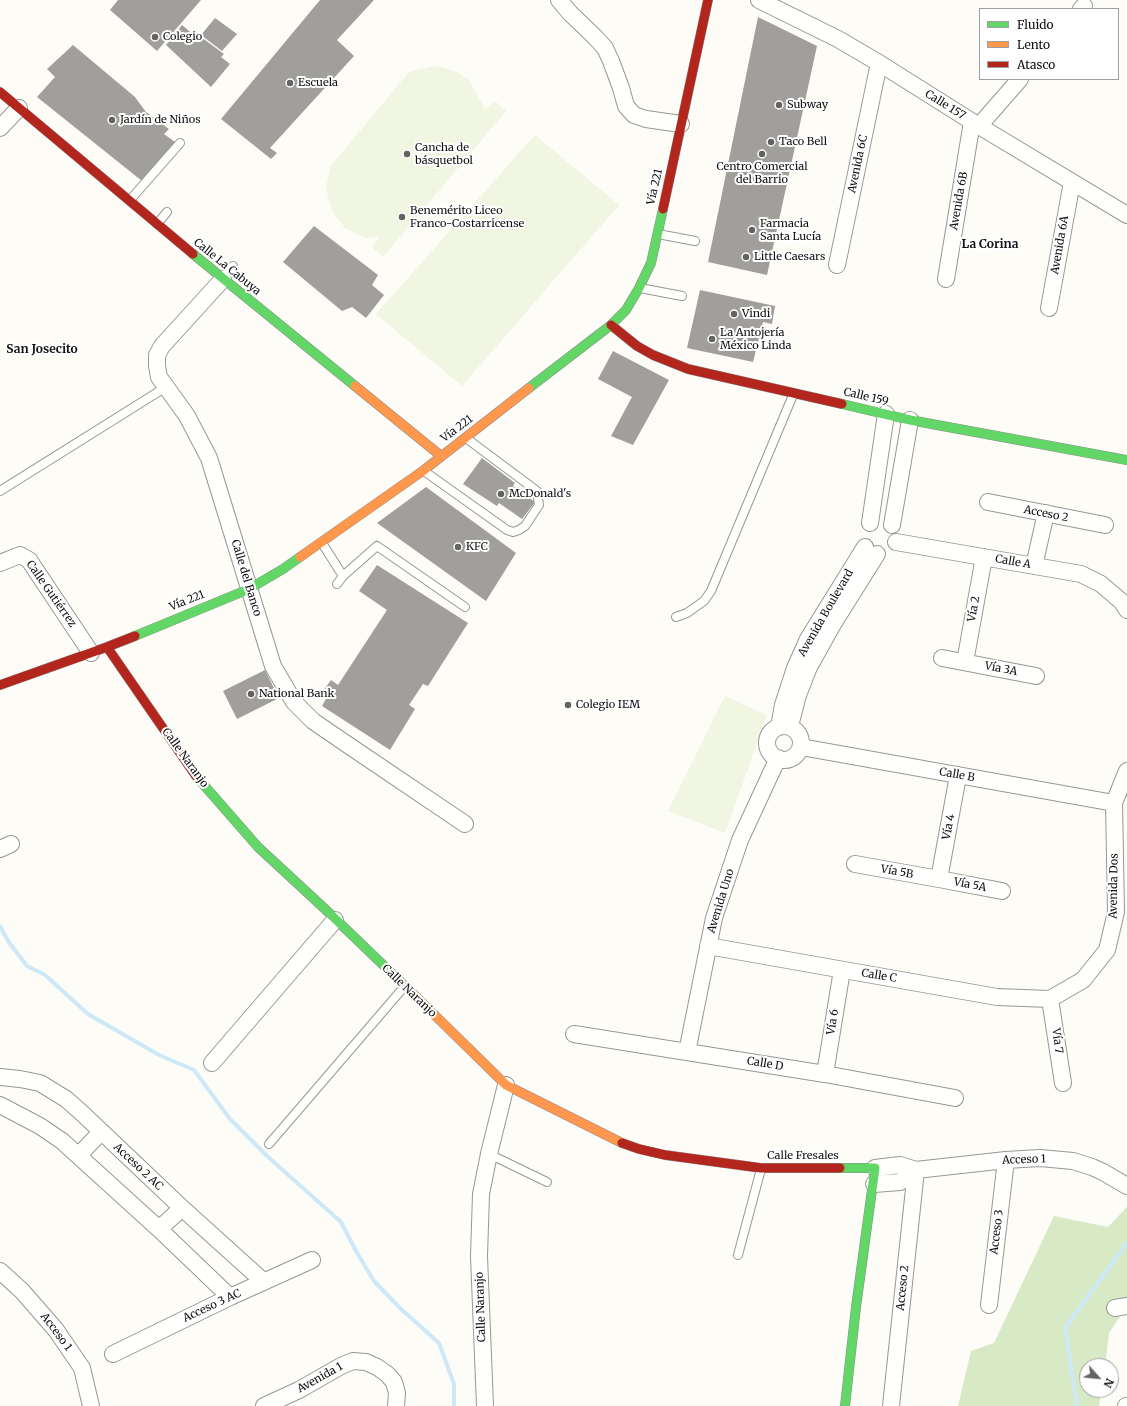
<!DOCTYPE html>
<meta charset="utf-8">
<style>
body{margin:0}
#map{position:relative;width:1127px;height:1406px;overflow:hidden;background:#fdfcf7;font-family:Merriweather,serif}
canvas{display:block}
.legend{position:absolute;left:979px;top:8px;width:140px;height:72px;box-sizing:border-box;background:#fff;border:1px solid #a0a0a0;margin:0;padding:5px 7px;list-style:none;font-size:12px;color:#111}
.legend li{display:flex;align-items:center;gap:8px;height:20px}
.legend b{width:20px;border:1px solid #a0a0a0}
.north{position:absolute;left:1079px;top:1358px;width:40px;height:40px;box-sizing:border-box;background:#fff;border:1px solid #a0a0a0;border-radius:50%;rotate:117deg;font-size:11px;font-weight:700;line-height:16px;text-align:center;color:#111}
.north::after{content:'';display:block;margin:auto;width:14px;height:18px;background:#646362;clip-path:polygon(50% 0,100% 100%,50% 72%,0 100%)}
</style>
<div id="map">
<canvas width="1127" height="1406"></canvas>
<ul class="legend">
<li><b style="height:5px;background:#63d668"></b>Fluido</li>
<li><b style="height:5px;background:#ff974d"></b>Lento</li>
<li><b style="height:5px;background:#b3261e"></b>Atasco</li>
</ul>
<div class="north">N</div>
</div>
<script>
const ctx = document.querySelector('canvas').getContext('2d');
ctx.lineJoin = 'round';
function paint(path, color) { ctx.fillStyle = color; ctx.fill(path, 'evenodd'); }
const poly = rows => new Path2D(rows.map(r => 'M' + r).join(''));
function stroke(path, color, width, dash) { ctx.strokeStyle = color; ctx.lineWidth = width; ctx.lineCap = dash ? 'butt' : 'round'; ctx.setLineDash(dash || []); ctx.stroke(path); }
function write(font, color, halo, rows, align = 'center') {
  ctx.font = font + ' Merriweather,serif'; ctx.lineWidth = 4; ctx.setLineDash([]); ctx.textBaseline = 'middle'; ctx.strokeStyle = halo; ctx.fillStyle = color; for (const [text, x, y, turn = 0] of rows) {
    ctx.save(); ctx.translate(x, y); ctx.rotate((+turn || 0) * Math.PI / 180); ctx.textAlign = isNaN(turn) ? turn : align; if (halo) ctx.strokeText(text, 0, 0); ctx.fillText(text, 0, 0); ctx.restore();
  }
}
const forest = poly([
 [1127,1207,1127,1306,1109,1333,1105,1366,1087,1366,1087,1390,1102,1390,1099,1406,958,1406,971,1351,994,1343,1054,1216,1108,1227]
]);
const pitch = poly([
 [434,66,456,71,469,80,485,109,495,101,506,111,383,257,372,247,379,237,365,238,345,228,332,211,326,189,330,167,409,72],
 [535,135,619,205,462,386,376,314],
 [725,696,767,715,725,833,668,811]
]);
const stream = poly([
 [0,926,8,941,27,966,45,975,88,1014,159,1055,194,1070,230,1119,267,1156,341,1222,356,1251,374,1281,401,1309,439,1343,454,1384,454,1406],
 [1077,1406,1065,1328,1127,1243]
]);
const building = poly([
 [118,0,201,0,157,51,110,10],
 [320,0,374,0,337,40,354,56,270,148,277,153,271,159,221,119],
 [758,17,817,46,767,275,708,262],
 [215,18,237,34,222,51,201,35],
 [182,25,195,36,197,34,224,54,221,57,230,64,211,87,166,45],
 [73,45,135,97,146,112,169,129,164,134,175,142,142,181,37,97,55,77,47,69],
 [314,226,378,275,372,285,384,295,366,318,352,307,342,311,283,262],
 [700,290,775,306,772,324,763,322,753,362,687,348],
 [613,351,669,380,633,445,611,436,632,397,598,379],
 [482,458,515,483,513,486,535,502,522,519,499,503,497,506,463,484],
 [426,487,516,553,486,601,377,523],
 [377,565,468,623,428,686,423,684,409,705,415,709,390,750,322,706,327,697,321,694,331,680,338,685,387,610,359,591],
 [265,670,279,698,237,719,223,691]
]);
const lane = poly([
 [130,200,180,143],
 [157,224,167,212],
 [658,234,695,241],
 [223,278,233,266],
 [640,288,682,296],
 [424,471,507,530,513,532,519,530,525,526,539,505,537,491,466,438],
 [0,491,166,387],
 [322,543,343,576,377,546,465,607],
 [337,584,343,576],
 [676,617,687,613,704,601,711,591,793,395],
 [269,1144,404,987],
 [489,1154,547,1182],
 [738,1255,761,1169]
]);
const street = poly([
 [559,0,570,13,595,37,605,48,611,61,621,88,626,106,634,115,646,119,681,124],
 [759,0,838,39,879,63,979,126,1127,215],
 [1081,9,1084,6],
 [979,126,1020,79],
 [0,128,19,108],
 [837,265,879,63],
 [223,279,162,346,157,355,157,366,159,377,187,416,209,458,273,666,294,702,313,721,348,745,465,824],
 [946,279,972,122],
 [1049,308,1072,182],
 [988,502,1105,525],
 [870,523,886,414],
 [892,525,910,420],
 [896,542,1081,574,1101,584,1122,602,1127,610],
 [0,563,20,555,29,560,91,653],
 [1034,566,1046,513],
 [942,658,1036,676],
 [965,662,984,557],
 [790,726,798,695,809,667,833,624,877,554],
 '767 743a17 17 0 1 1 34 0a17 17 0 1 1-34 0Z',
 [779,727,783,705,795,668,808,639,865,547],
 [801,747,1114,803],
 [0,849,11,844],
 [855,864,939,879,1002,891],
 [939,879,958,776],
 [708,946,997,997,1050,999],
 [1050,999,1083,980,1107,950,1116,912,1114,803,1127,771],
 [1050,999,1063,1083],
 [574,1034,825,1074,955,1098],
 [687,1052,714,918,740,840,778,758],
 [212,1063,335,920],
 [825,1074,842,970],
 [0,1077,20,1079,40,1083,66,1099,83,1114,182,1208,264,1282],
 [0,1105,40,1126,62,1141,159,1229,230,1297],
 [79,1155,101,1132],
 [875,1168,900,1165,916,1170,1006,1160,1040,1158,1073,1161,1092,1167,1103,1172,1127,1186],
 [874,1184,900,1182,916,1170],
 [159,1229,182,1208],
 [0,1271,22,1291,56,1330,82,1368,91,1406],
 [989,1305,1006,1160],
 [1115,1308,1127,1306],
 [113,1354,230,1297,312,1260],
 [264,1406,299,1390,341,1366,353,1361,366,1362,377,1367,387,1374,394,1382,397,1393,396,1406],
 [485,1406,479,1256,481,1194,489,1154,506,1085],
 [891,1406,916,1170],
 [1126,1406,1127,1406]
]);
const fast = poly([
 [193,254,355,386],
 [529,388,611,325,626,310,639,288,651,263,663,209],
 [842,404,910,420,1127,460],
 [135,636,249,589,283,569,300,557],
 [196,776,258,847,325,909,404,985],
 [840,1168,875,1168,856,1307,845,1406]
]);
const slow = poly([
 [355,386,441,456],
 [300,557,424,470,529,388],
 [404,985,506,1085,622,1143]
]);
const jam = poly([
 [0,92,193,254],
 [663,209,708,0],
 [611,325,637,346,653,355,688,369,842,404],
 [107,647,196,776],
 [0,685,107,647,135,636],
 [622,1143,639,1149,665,1155,761,1168,840,1168]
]);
const markers = [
 [155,37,4,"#646362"],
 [290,83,4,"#646362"],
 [779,105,4,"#646362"],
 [112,120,4,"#646362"],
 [771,142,4,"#646362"],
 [407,154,4,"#646362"],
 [762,154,4,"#646362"],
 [402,217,4,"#646362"],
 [752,230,4,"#646362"],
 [746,257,4,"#646362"],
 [734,314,4,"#646362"],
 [712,339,4,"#646362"],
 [501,494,4,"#646362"],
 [458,547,4,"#646362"],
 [251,694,4,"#646362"],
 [568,705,4,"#646362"]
];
const poiNames = [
 ["Colegio",163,37],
 ["Escuela",298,83],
 ["Subway",787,105],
 ["Jardín de Niños",120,120],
 ["Taco Bell",779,142],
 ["Cancha de",415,148],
 ["básquetbol",415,161],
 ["Centro Comercial",762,167,"center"],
 ["del Barrio",762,180,"center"],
 ["Benemérito Liceo",410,211],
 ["Franco-Costarricense",410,224],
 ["Farmacia",760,224],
 ["Santa Lucía",760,237],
 ["Little Caesars",754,257],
 ["Vindi",742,314],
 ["La Antojería",720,333],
 ["México Linda",720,346],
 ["McDonald's",509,494],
 ["KFC",466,547],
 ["National Bank",259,694],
 ["Colegio IEM",576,705]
];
const streetNames = [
 ["Calle 157",945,105,32],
 ["Avenida 6C",858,164,-78],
 ["Vía 221",655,187,-77],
 ["Avenida 6B",959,201,-80],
 ["Avenida 6A",1060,245,-80],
 ["Calle La Cabuya",227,267,39],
 ["Calle 159",866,397,13],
 ["Vía 221",457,429,-37],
 ["Acceso 2",1046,514,11],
 ["Calle A",1013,562,10],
 ["Calle del Banco",246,578,73],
 ["Calle Gutiérrez",51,594,55],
 ["Vía 221",187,601,-22],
 ["Vía 2",974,609,-80],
 ["Avenida Boulevard",826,613,-60],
 ["Vía 3A",1001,669,11],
 ["Calle Naranjo",185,758,54],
 ["Calle B",957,775,10],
 ["Vía 4",949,827,-79],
 ["Vía 5B",897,872,10],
 ["Vía 5A",970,885,11],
 ["Avenida Dos",1114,886,-89],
 ["Avenida Uno",721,901,-73],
 ["Calle C",879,976,9],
 ["Calle Naranjo",409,991,44],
 ["Vía 6",833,1022,-81],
 ["Vía 7",1057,1041,82],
 ["Calle D",765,1064,9],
 ["Calle Fresales",803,1156],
 ["Acceso 1",1024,1160,-2],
 ["Acceso 2 AC",138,1167,43],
 ["Acceso 3",997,1232,-83],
 ["Acceso 2",903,1288,-84],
 ["Acceso 3 AC",212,1306,-25],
 ["Calle Naranjo",481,1307,-92],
 ["Acceso 1",56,1332,53],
 ["Avenida 1",320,1378,-29]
];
const neighbourhoodNames = [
 ["La Corina",990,245],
 ["San Josecito",42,350]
];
paint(forest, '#d8eac5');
paint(pitch, '#f0f6e1');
stroke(stream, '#cde8f7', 4);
paint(building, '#a19f9c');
stroke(lane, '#979795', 10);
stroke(street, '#979795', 18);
stroke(fast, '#8e8d8b', 10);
stroke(slow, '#8e8d8b', 10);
stroke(jam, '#8e8d8b', 10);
stroke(lane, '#fffffe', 8);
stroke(street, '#fffffe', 16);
stroke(fast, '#63d668', 9);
stroke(slow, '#ff974d', 9);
stroke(jam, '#b3261e', 9);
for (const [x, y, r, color] of markers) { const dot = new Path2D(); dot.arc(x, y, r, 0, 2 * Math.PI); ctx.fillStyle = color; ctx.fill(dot); stroke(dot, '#fff', 1.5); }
write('11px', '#111', '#fff', poiNames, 'left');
write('11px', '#111', '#fff', streetNames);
write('bold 12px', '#111', '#fff', neighbourhoodNames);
</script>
